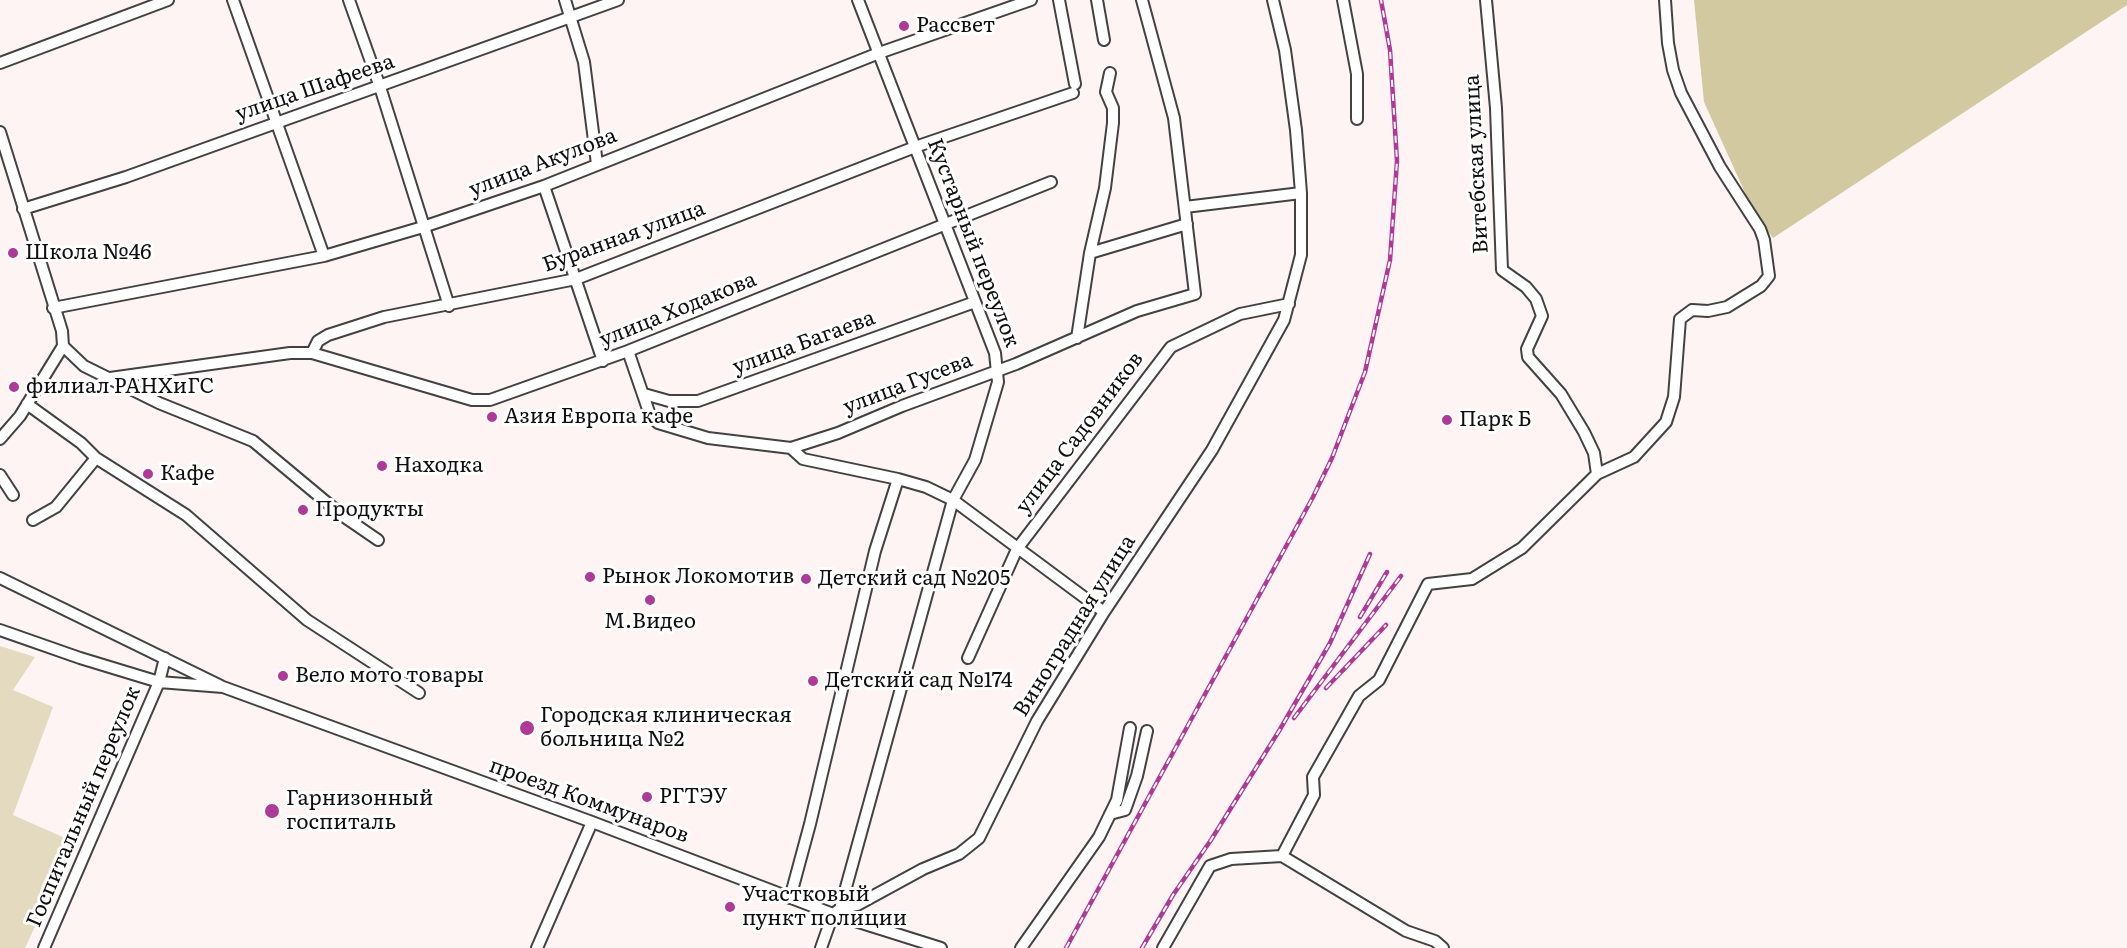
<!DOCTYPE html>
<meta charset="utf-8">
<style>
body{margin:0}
canvas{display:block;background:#fdf4f3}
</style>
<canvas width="2127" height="948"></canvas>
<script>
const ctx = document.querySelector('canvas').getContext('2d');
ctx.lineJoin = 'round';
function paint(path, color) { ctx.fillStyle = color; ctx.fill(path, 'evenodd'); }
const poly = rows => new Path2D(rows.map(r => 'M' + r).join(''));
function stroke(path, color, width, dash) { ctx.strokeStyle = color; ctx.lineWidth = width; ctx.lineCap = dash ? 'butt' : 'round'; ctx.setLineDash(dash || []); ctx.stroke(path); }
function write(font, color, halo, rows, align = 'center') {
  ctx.font = font + ' Literata,serif'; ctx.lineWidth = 6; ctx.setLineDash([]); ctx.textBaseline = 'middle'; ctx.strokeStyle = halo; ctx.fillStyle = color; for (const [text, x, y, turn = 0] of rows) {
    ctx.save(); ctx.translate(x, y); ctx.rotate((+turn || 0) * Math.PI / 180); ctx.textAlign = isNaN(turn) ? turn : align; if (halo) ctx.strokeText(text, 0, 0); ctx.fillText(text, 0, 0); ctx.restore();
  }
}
const green = poly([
 [0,646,35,657,13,690,53,707,13,815,74,842,25,948,0,948]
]);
const forest = poly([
 [1694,0,2127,0,2127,5,1773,238,1752,208,1704,102]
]);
const minor = poly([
 [233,0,324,256],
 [349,0,380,87,449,306],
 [565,0,584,62,597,164],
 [1059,0,1075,84],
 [1097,0,1104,40],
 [1343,0,1357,74,1357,119],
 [0,63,168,0],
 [0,132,62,331,63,346,20,416,0,439],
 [544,186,603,361],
 [1185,207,1301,193],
 [23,209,126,177,618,0],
 [1090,253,1187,224],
 [53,308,324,256,423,227,544,186,879,53,1031,0],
 [1077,338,1090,253,1105,188,1113,123,1113,108,1106,92,1110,73],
 [63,346,84,366,159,403,253,441,343,516,378,540],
 [628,351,650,415,658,423,708,438,791,448,838,433,902,406,1016,364,1137,311,1195,294,1174,118,1142,0],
 [312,353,472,400,490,400,628,351,1051,182],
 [110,378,290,353,312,353,318,341,328,335,384,317,576,279,915,147,1073,93],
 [644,394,669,401,698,401,975,302],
 [27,404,81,443,96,458,186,515,307,620,419,693],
 [791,448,803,459,898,479,926,487,953,500,1104,612],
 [1597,474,1634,457,1666,422,1674,397,1680,319,1692,310,1708,311,1727,307,1761,286,1769,276,1764,240,1760,229,1720,167,1681,93,1673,70,1668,43,1665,0],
 [0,475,13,495],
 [33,520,56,507,96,458],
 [0,578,221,686],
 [0,630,80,658,159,682,223,687,592,822,833,914,941,948],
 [968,658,1017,549,1171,347,1240,314,1289,304],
 [1110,814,1125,810,1137,776,1147,731],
 [1282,856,1314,795,1313,777,1359,696,1379,680,1428,584,1472,579,1522,548,1597,474,1594,453,1584,432,1561,394,1528,357,1527,349,1542,316,1536,299,1526,287,1502,270,1496,108,1486,0],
 [790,898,810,824,875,551,898,479],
 [840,909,857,905,923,869,959,854,979,838,1037,721,1104,612,1212,450,1284,320,1301,255,1301,193,1296,130,1285,50,1273,0],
 [44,948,159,682,165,658],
 [537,948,592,822],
 [821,948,833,914,840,909,953,500,975,460,998,382,995,353,858,0],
 [1021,948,1099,837,1117,800,1130,728],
 [1163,948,1210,866,1231,859,1282,856,1406,931,1435,941,1443,948]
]);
const rail = poly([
 [1360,617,1387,572],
 [1326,688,1386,625],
 [1294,718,1401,576],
 [1066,948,1313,497,1332,458,1365,372,1390,260,1397,161,1390,50,1381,0],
 [1142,948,1173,895,1211,840,1279,731,1330,643,1370,554]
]);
const markers = [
 [904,26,6,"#ae3997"],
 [13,253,6,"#ae3997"],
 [14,387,6,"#ae3997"],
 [492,417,6,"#ae3997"],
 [1447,420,6,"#ae3997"],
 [382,466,6,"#ae3997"],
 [148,474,6,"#ae3997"],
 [303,510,6,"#ae3997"],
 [590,577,6,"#ae3997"],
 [806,579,6,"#ae3997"],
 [650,600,6,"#ae3997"],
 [283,676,6,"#ae3997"],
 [813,681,6,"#ae3997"],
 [527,728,8,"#ae3997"],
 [647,797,6,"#ae3997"],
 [272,811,8,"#ae3997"],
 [730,907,6,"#ae3997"]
];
const poiNames = [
 ["Рассвет",916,26],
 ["Школа №46",25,253],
 ["филиал РАНХиГС",26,387],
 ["Азия Европа кафе",504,417],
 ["Парк Б",1459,420],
 ["Находка",394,466],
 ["Кафе",160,474],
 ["Продукты",315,510],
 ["Рынок Локомотив",602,577],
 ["Детский сад №205",818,579],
 ["М.Видео",650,622,"center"],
 ["Вело мото товары",295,676],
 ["Детский сад №174",825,681],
 ["Городская клиническая",540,716],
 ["больница №2",540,740],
 ["РГТЭУ",659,797],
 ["Гарнизонный",286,799],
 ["госпиталь",286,823],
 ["Участковый",742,895],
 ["пункт полиции",742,919]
];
const streetNames = [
 ["улица Шафеева",315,88,-19],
 ["улица Акулова",543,163,-21],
 ["Витебская улица",1477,164,-93],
 ["Буранная улица",624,237,-20],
 ["Кустарный переулок",973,243,69],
 ["улица Ходакова",678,310,-22],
 ["улица Багаева",804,343,-20],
 ["улица Гусева",908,384,-21],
 ["улица Садовников",1080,433,-53],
 ["Виноградная улица",1075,626,-58],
 ["проезд Коммунаров",589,801,20],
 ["Госпитальный переулок",84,807,-67]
];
paint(green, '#e4dac0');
paint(forest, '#d3c9a1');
stroke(minor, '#424242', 14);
stroke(minor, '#fff', 10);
stroke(rail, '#ae3997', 4.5);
stroke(rail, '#fff', 2, [7]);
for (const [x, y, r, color] of markers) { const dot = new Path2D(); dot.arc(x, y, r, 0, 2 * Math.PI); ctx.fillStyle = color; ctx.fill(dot); stroke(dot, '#fff', 2); }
write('21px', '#0f0f0f', '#fff', poiNames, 'left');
write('21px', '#0f0f0f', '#fff', streetNames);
</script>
